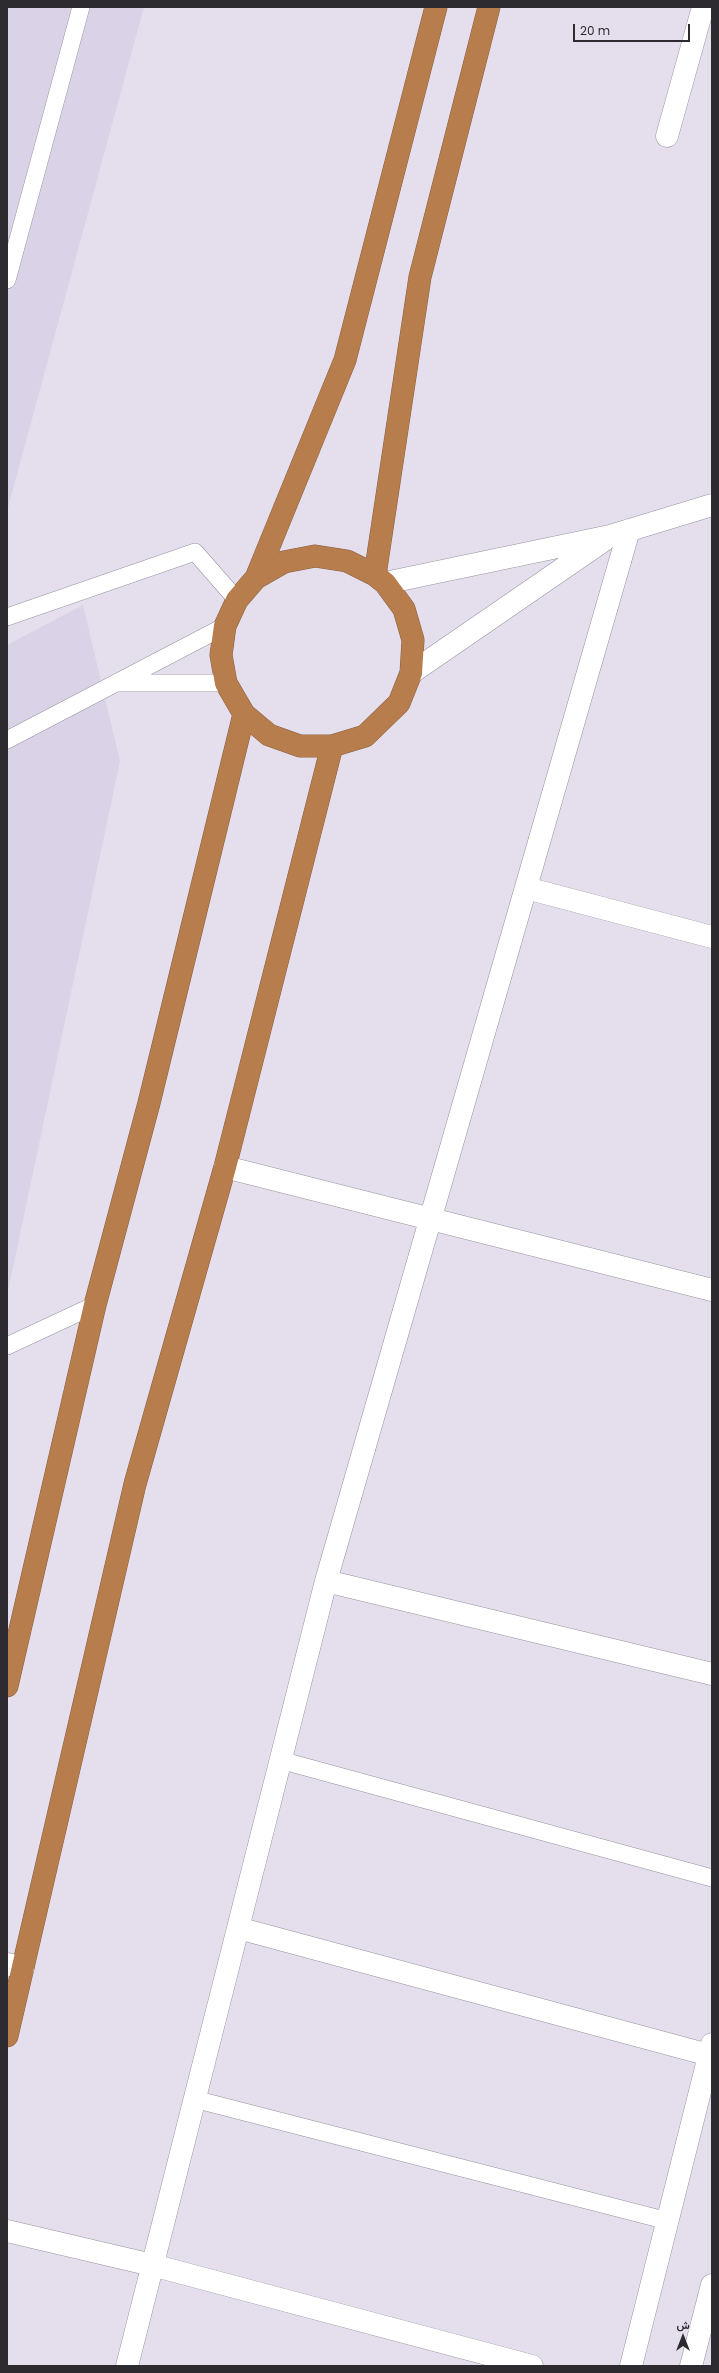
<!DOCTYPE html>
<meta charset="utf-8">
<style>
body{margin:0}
#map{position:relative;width:719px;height:2373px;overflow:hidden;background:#e5dfed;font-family:Poppins,Vazirmatn,sans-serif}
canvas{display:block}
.frame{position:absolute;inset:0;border:8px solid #2d2b30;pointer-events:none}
.north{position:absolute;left:663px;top:2317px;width:40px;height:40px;-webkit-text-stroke:3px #e5dfed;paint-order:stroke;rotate:0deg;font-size:11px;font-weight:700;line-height:16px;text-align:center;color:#2d2b30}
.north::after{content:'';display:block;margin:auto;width:14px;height:18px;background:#2d2b30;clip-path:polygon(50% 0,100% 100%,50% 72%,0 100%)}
.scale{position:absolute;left:573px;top:24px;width:117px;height:18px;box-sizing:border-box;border:2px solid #2d2b30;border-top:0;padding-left:5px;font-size:12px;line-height:14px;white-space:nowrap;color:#2d2b30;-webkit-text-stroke:3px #e5dfed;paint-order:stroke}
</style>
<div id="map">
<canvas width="719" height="2373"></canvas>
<div class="frame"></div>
<div class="north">ش</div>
<div class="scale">20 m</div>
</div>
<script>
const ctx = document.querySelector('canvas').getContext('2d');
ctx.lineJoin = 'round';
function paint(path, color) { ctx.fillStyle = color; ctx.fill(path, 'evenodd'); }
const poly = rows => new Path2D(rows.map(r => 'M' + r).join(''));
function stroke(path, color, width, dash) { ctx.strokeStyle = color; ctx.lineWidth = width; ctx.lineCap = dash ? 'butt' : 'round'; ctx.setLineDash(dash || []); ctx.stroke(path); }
const built = poly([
 [7,7,144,7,7,511],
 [83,605,120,761,7,1296,7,645]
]);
const lane = poly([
 [7,280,81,7],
 [7,617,195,552,237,600],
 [117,683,226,683],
 [7,740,225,626],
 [7,1346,95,1305],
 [280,1760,712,1878],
 [194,2099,668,2221]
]);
const street = poly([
 [667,136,703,7],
 [385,583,610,536,712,505],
 [411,673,603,541],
 [526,888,712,937],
 [225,1167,712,1290],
 [326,1581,712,1674],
 [238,1928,709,2055],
 [7,1964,23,1968],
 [7,2231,152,2265,532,2366],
 [127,2366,326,1581,629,530],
 [631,2366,712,2044],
 [691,2366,712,2285]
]);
const highway = poly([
 [375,575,420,277,489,7],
 [256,578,284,562,315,556,347,561,375,575,385,583,404,609,413,640,411,673,399,703,365,736,332,746,300,746,269,735,244,714,226,683,221,655,225,626,237,600,256,578,345,360,436,7],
 [7,1686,95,1305,149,1103,244,714],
 [7,2036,135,1484,225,1167,332,746]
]);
paint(built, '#dad2e6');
stroke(lane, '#98939f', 18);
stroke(street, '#98939f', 23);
stroke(highway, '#876043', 23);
stroke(lane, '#fff', 17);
stroke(street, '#fff', 22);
stroke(highway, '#b87d4d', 22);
</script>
